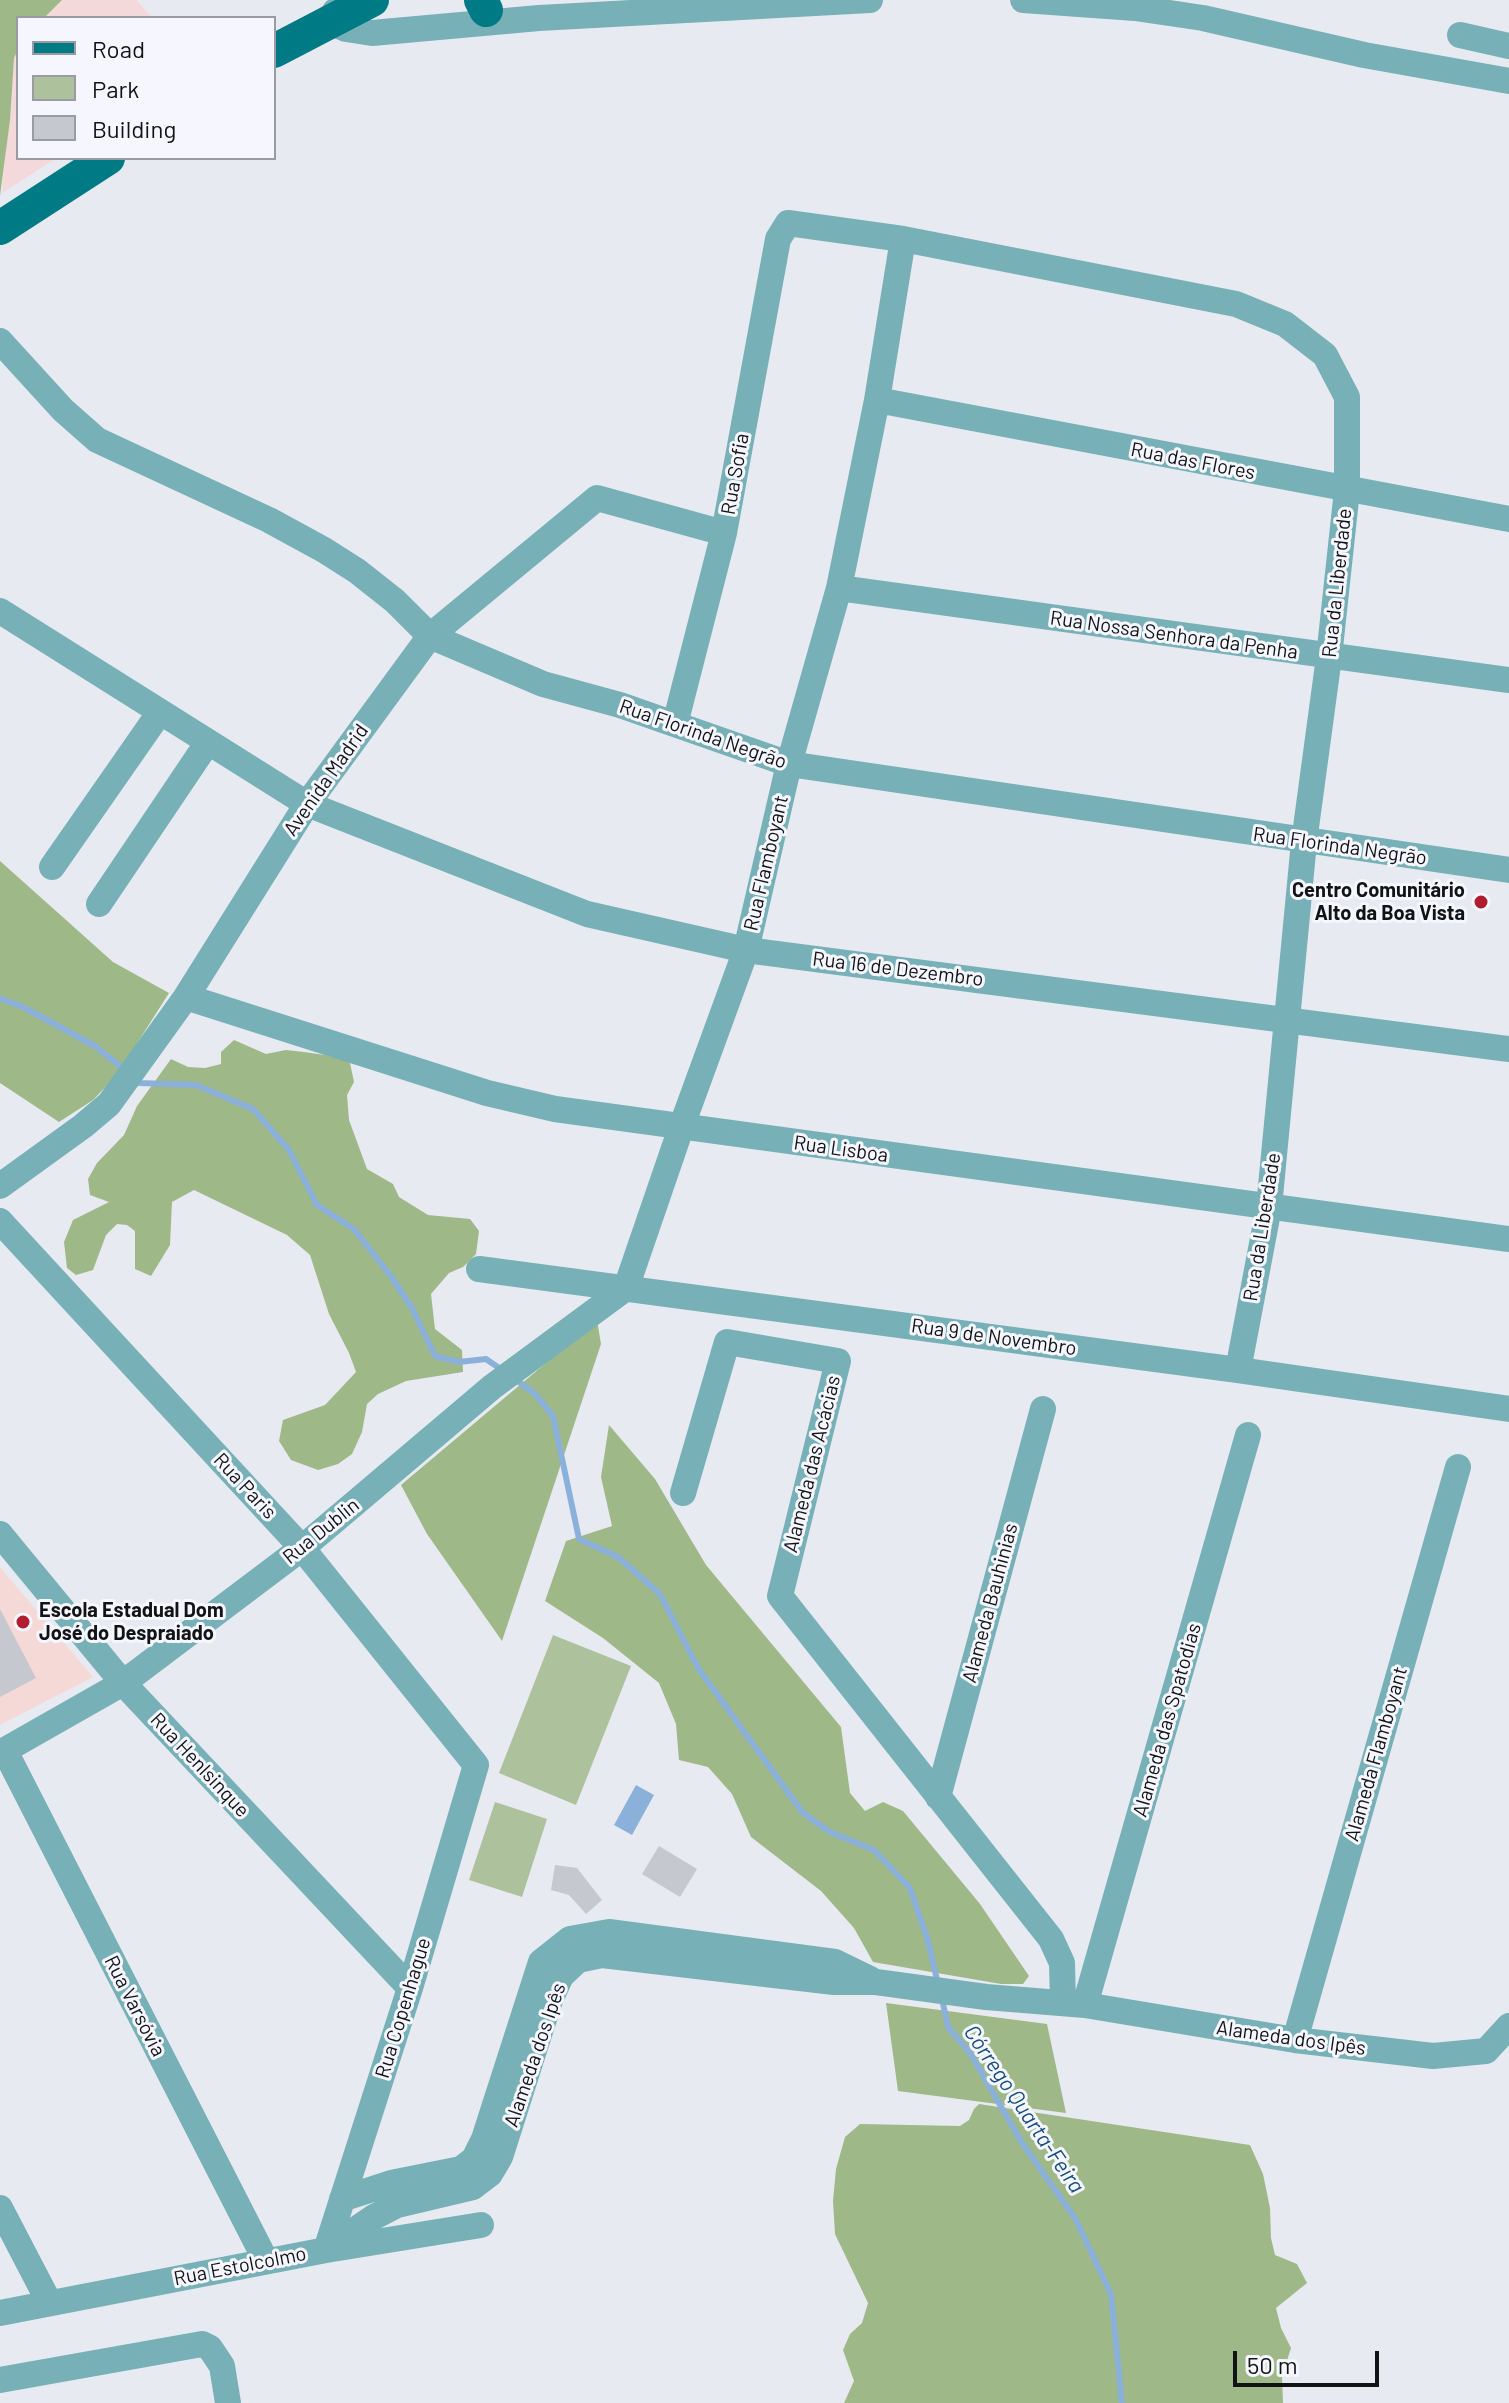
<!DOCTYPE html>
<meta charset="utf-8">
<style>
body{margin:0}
#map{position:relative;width:1509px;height:2403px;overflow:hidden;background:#e8eaf2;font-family:Barlow,sans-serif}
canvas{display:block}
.legend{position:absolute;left:16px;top:16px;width:260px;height:144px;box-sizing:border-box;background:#f6f7fe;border:2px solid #9b9ca1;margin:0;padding:10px 14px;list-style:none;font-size:24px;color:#121315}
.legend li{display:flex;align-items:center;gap:16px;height:40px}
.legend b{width:40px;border:2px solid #9b9ca1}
.scale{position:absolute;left:1233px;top:2351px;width:146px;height:36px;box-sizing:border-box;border:4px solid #121315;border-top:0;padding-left:10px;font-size:24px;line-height:28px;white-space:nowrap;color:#121315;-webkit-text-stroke:6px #f6f7fe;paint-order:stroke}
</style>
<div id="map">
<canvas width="1509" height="2403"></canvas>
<ul class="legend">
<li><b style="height:10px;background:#007a84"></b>Road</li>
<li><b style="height:22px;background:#aec19d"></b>Park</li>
<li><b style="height:22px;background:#c6c8d0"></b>Building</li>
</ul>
<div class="scale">50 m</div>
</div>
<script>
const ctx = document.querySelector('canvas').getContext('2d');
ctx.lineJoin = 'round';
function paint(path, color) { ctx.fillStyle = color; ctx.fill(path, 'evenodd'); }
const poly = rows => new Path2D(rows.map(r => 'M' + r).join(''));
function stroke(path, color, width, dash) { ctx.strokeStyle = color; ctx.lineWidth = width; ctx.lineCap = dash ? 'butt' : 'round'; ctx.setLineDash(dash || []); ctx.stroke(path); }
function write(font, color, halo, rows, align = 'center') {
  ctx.font = font + ' Barlow,sans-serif'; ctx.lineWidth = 6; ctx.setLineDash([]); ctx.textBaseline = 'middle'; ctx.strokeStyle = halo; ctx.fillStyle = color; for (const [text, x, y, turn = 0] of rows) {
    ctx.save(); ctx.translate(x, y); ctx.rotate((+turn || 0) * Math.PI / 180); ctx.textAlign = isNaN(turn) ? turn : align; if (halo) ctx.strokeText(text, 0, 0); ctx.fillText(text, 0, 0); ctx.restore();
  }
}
const education = poly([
 [0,1567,93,1677,0,1725]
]);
const medical = poly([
 [62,0,136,0,153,18,44,18],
 [18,50,18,158,57,158,2,193,14,58]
]);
const green = poly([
 [553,1635,631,1666,576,1805,499,1773],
 [495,1802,547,1819,522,1897,469,1880]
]);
const forest = poly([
 [0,0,62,0,44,18,18,18,18,50,14,58,10,120,0,196],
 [0,861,113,962,169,993,117,1075,93,1100,59,1122,0,1083],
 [234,1040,266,1054,286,1050,304,1052,339,1057,350,1063,354,1082,347,1095,349,1120,367,1169,393,1184,399,1197,428,1215,470,1219,479,1231,476,1254,463,1267,449,1273,431,1294,435,1329,462,1350,463,1372,406,1381,378,1394,367,1404,362,1432,352,1454,338,1464,318,1470,291,1460,279,1441,283,1420,325,1405,356,1372,349,1353,329,1314,310,1255,287,1235,194,1190,172,1202,170,1245,151,1276,135,1269,135,1231,127,1225,117,1224,106,1235,93,1270,76,1275,67,1268,64,1242,73,1220,109,1202,90,1195,88,1179,97,1163,124,1135,137,1106,171,1059,188,1067,205,1068,221,1064,221,1052],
 [597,1320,601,1344,502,1641,427,1534,401,1485],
 [609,1425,655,1479,706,1565,841,1727,850,1793,865,1811,883,1802,903,1811,980,1904,1029,1976,1023,1984,1001,1984,873,1962,854,1928,821,1891,751,1837,732,1794,708,1767,679,1760,676,1724,659,1683,603,1638,545,1601,566,1541,612,1526,601,1477],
 [886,2003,1047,2024,1066,2113,898,2091],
 [979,2104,1250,2145,1263,2174,1270,2208,1271,2238,1275,2255,1297,2264,1307,2283,1276,2308,1281,2328,1291,2348,1282,2376,1283,2403,844,2403,854,2381,843,2350,850,2334,862,2323,868,2303,835,2234,833,2201,836,2169,845,2137,860,2124,960,2126,969,2120,974,2109]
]);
const water = poly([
 [636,1785,654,1795,632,1835,614,1825]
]);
const stream = poly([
 [0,998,25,1008,95,1046,126,1071],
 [134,1078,139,1083,196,1085,253,1109,289,1150,317,1205,354,1229,390,1275,412,1308,435,1356,459,1362,486,1359,502,1370],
 [515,1379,535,1394,553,1416,579,1539,618,1557,660,1594,698,1668,803,1813,830,1832,874,1850,910,1888,928,1941,938,1984],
 [942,1999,948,2027,970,2053,1022,2143,1075,2218,1111,2294,1122,2403]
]);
const building = poly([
 [0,1609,36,1678,0,1697],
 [659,1846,697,1869,680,1897,642,1874],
 [555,1865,577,1868,602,1900,586,1914,569,1895,551,1890]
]);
const minor = poly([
 [1023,0,1135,8,1203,18,1364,55,1509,81],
 [335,11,330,22,346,29,372,33,539,18,870,0],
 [1460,35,1509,46],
 [0,341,63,410,97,440,269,520,324,550,357,571,395,601,430,636,543,684,620,705,789,764,1509,870],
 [877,400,1509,519],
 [839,588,1509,680],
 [0,611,307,804,587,914,746,950,1509,1049],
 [675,724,724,533,778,239,788,223,903,239,1236,304,1285,324,1325,355,1347,397,1347,490,1329,657,1304,842,1269,1207,1238,1370],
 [52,867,160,712],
 [99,904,208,742],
 [186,997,487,1093,555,1109,1509,1239],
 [0,1186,83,1126,109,1104,186,997,307,804,430,636,597,498,724,533],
 [0,1221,302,1548,476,1765,410,1988,326,2250],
 [479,1269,1238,1370,1509,1409],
 [626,1288,681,1128,746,950,789,764,839,588,877,400,903,239],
 [683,1493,727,1342,838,1361,780,1596,1051,1939,1062,1963,1063,2003],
 [0,1534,123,1683,410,1988],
 [5,1751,266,2261],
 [0,1753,123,1683,302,1548,492,1387,626,1288],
 [938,1797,1043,1409],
 [1085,2005,1248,1435],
 [1295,2040,1458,1467],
 [342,2199,391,2183,461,2169,474,2159,484,2139,541,1962,570,1939,609,1932,835,1962,870,1979],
 [0,2208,49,2302],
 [326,2250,374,2217,397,2205,473,2187,490,2174,500,2157,550,2000,561,1976,578,1960,602,1955,834,1982,876,1982,986,1997,1085,2005,1295,2040,1433,2056,1486,2051,1509,2026],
 [0,2313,326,2250,481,2225],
 [0,2380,202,2344,210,2348,222,2366,228,2403]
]);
const major = poly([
 [481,0,486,10],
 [274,51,372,0],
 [0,228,108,158]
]);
const markers = [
 [1481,902,8,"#b01d31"],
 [23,1622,8,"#b01d31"]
];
const streetNames = [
 ["Rua das Flores",1193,461,11],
 ["Rua Sofia",735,474,-80],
 ["Rua da Liberdade",1337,583,-84],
 ["Rua Nossa Senhora da Penha",1174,635,8],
 ["Rua Florinda Negrão",703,734,19],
 ["Avenida Madrid",326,780,-55],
 ["Rua Florinda Negrão",1340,846,8],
 ["Rua Flamboyant",766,863,-77],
 ["Rua 16 de Dezembro",898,969,7],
 ["Rua Lisboa",841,1149,8],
 ["Rua da Liberdade",1262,1227,-81],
 ["Rua 9 de Novembro",994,1337,8],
 ["Alameda das Acácias",812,1464,-76],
 ["Rua Paris",245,1486,47],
 ["Rua Dublin",321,1531,-39],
 ["Alameda Bauhinias",990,1603,-75],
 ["Alameda das Spatodias",1167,1720,-74],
 ["Alameda Flamboyant",1376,1754,-74],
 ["Rua Henlsinque",200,1765,47],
 ["Rua Varsóvia",135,2006,63],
 ["Rua Copenhague",403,2008,-73],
 ["Alameda dos Ipês",1291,2038,8],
 ["Alameda dos Ipês",535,2055,-71],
 ["Rua Estolcolmo",240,2266,-11]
];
const poiNames = [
 ["Centro Comunitário",1465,890],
 ["Alto da Boa Vista",1465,913],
 ["Escola Estadual Dom",39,1610,"left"],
 ["José do Despraiado",39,1633,"left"]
];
const waterNames = [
 ["Córrego Quarta-Feira",1024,2109,56]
];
paint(education, '#f4d9d7');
paint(medical, '#f4d9db');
paint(green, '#aec19d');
paint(forest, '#9fb887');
paint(water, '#8bb1db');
stroke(stream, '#8bb1db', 6);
paint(building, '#c6c8d0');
stroke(minor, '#77b0b7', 26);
stroke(major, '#007a84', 34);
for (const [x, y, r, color] of markers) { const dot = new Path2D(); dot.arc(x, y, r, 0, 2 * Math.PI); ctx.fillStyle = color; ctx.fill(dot); stroke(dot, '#f6f7fe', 3); }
write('20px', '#121315', '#f6f7fe', streetNames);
write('bold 20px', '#121315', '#f6f7fe', poiNames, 'right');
write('italic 22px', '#174e82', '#f6f7fe', waterNames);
</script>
